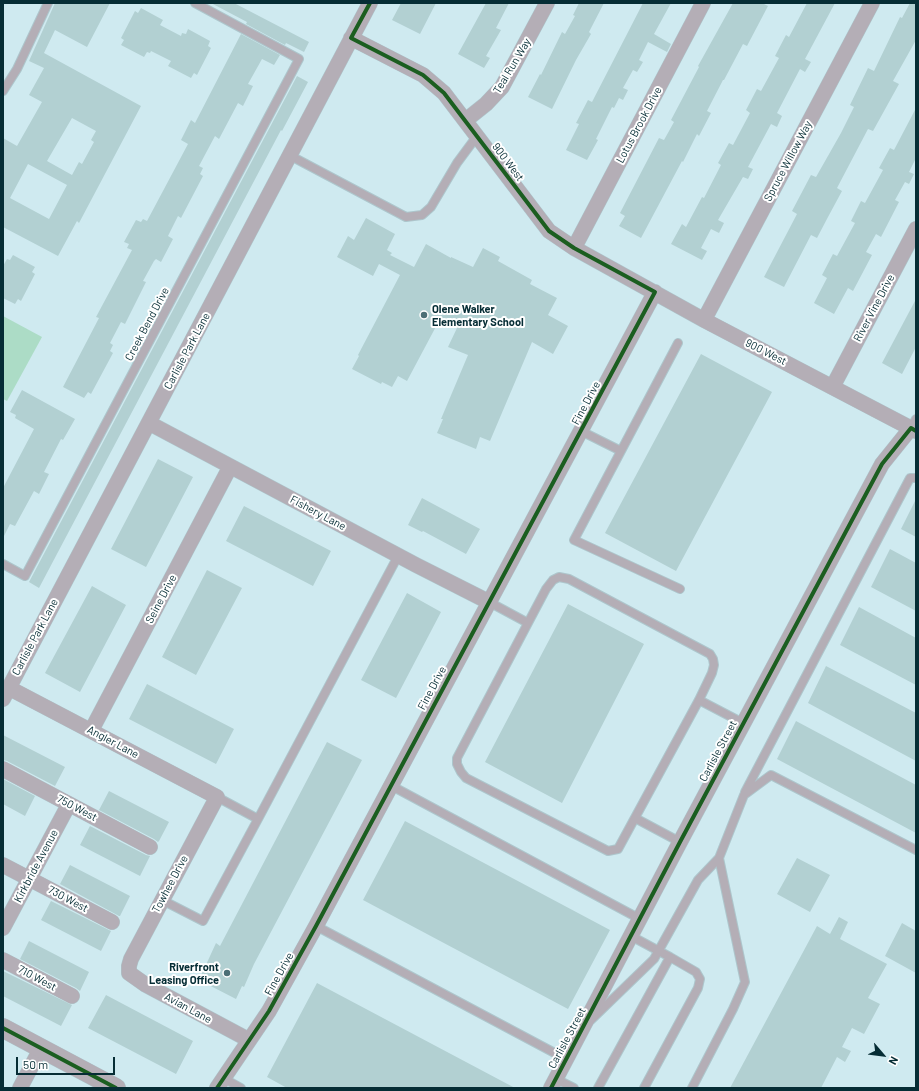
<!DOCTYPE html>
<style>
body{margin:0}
#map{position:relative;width:919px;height:1091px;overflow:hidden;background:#cfeaf0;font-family:Barlow,sans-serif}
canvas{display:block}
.frame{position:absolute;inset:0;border:4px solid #062d35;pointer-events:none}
.north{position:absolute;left:863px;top:1035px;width:40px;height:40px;-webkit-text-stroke:3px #fff;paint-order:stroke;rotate:118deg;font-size:11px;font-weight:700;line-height:16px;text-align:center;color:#062d35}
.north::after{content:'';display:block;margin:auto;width:14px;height:18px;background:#062d35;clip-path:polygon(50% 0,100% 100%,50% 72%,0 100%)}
.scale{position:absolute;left:16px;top:1057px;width:99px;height:18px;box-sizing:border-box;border:2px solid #062d35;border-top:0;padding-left:5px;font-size:12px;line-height:14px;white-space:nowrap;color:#062d35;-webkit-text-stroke:3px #fff;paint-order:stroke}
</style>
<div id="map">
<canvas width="919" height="1091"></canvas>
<div class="frame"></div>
<div class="north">N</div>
<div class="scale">50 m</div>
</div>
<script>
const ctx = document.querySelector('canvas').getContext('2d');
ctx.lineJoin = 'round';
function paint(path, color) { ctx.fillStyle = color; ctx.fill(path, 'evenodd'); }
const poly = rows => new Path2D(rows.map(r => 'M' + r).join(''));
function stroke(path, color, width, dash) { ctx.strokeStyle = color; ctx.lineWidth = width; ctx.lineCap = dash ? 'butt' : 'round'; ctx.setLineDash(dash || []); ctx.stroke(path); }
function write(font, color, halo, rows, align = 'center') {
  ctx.font = font + ' Barlow,sans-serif'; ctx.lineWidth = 4; ctx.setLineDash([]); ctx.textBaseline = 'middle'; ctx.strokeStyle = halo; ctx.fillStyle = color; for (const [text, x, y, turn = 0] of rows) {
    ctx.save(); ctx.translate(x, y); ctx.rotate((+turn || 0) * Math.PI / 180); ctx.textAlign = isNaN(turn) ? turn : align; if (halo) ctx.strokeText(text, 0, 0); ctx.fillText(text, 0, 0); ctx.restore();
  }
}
const green = poly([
 [3,316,42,337,7,401,3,399]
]);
const building = poly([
 [55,3,110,3,87,47,55,30,44,53,141,106,79,223,77,221,58,256,3,227,3,138,17,146,42,102,29,95,44,68,29,61],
 [72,118,96,131,91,140,94,142,82,164,79,162,72,175,47,161],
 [28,164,67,185,49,219,10,198],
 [211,3,234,3,309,42,304,52,286,43,285,45,246,24,247,22],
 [401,3,436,3,420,34,392,20],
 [486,3,509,3,496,28,501,30,486,56,490,58,484,68,458,54],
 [579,3,604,3,589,32,591,34,576,60,552,109,528,97,540,74,541,75,562,32,565,34,575,16,573,15],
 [643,3,671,3,654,34,671,44,667,52,648,42,639,60,643,62,637,72,633,70,623,88,628,90,623,100,619,98,614,108,612,107,596,139,598,140,587,160,566,150,579,124,576,123,588,100,592,102],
 [733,3,762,3,768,6,747,46,743,44,724,80,723,80,707,111,711,113,699,136,697,134,683,162,682,161,641,238,619,226,625,216,620,213,659,138,664,140,674,122,671,120,699,67,698,66],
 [807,3,835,3,805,59,811,62,805,72,800,69,777,113,782,116,777,127,771,124,748,167,753,169,748,179,743,177,718,220,724,223,719,233,711,229,701,248,707,251,702,260,671,244,682,224,686,227,702,197,704,198,721,165,718,163,729,143,733,145,750,113,746,110,757,89,761,91,779,58,775,56,786,35,789,37],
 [910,3,916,3,916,40,893,81,899,84,873,131,868,129,837,188,842,191,828,217,817,238,811,235,784,287,764,277,797,214,792,211,811,175,816,177,841,133,854,107,850,105,868,68,874,71,900,17,902,18],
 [141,8,163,20,160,25,181,36,182,33,186,34,188,29,210,41,208,46,211,48,197,75,194,73,191,78,168,66,171,61,151,51,150,53,147,52,144,57,121,45,124,40,121,38,135,11,138,13],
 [241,34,280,55,274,65,262,59,248,84,253,86,243,106,238,103,219,139,215,136,199,166,203,168,200,174,203,176,181,218,178,216,168,236,173,239,161,262,156,259,154,261,143,281,146,282,125,324,121,322,110,343,113,345,110,351,113,353,91,394,88,392,84,398,63,387,99,318,96,317,132,250,127,248,129,244,124,242,136,220,141,222,143,219,147,221,188,144,181,140,191,120,195,123],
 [297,76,308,82,282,131,281,130,39,588,29,582],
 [916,108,916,158,909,172,914,174,909,184,905,182,895,200,899,202,881,237,876,234,866,252,872,255,853,291,848,288,834,314,814,303,827,278,822,275,833,254,837,256,855,223,851,221,861,201,865,203,883,170,879,168,890,148,894,150],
 [366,218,395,234,387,250,392,253,390,255,414,267,426,244,451,258,451,257,473,267,483,248,500,257,498,261,532,280,530,284,557,298,548,315,568,326,553,354,532,342,490,441,480,437,476,449,437,433,443,419,441,419,468,355,448,347,457,328,440,319,407,381,398,376,392,387,382,382,381,384,352,369,359,356,358,355,400,275,379,264,373,276,337,257,348,236,354,240],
 [13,255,35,267,32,272,35,274,21,301,18,299,15,304,3,298,3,266,7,259,10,260],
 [916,299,916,347,902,374,882,363],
 [701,354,772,392,676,571,605,533],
 [22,390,75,419,63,440,61,439,44,472,49,474,39,494,34,491,15,526,10,524,3,538,3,488,34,429,15,418,16,415,10,412],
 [158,459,193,477,146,567,111,549],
 [422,498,480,529,466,554,423,531,422,532,408,525],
 [916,499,916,537,901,529],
 [244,506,331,551,313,586,226,541],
 [890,549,916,563,916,611,871,587],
 [207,570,242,588,196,675,162,657],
 [92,586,126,605,80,692,45,673],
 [407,593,441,612,396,698,361,680],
 [568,604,644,644,562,803,485,762],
 [859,607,916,638,916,685,840,645],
 [826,666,916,713,916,761,808,703],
 [147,684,234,729,216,764,129,719],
 [796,721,916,785,916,833,777,759],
 [3,735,65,767,55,786,7,761,3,760],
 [327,742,362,760,254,964,244,987,242,986,236,999,199,980,216,943,220,946],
 [3,779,35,796,25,816,3,804],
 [109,791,169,822,159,841,158,842,154,839,99,810],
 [405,821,610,930,568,1009,363,900],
 [90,826,146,855,150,856,140,876,80,845],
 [797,858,830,875,810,912,777,894],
 [70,865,130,896,120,916,119,916,60,884],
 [51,901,111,931,101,951,41,920],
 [839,917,848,922,840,939,887,964,868,998,880,1004,864,1034,852,1028,842,1047,851,1051,845,1062,837,1057,821,1088,730,1088,817,926,830,934],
 [902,923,916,931,916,973,885,956],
 [29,941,89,972,80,991,76,988,20,959],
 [3,971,72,1005,61,1026,3,996],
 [317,983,515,1088,287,1088,267,1077],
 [106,995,193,1041,176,1074,88,1028]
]);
const service = poly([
 [3,91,17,69,48,3],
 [289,155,406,217,422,215,431,207,457,163,477,136],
 [911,428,916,419],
 [581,431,621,451,678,343],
 [621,451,574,540,680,589],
 [3,564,25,576,299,59,195,3],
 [489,602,528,623,457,758,457,764,461,772,466,778,608,851,618,849,699,700,712,673,714,665,713,659,710,654,569,579,559,577,553,580,546,589,528,623],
 [699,700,743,723],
 [390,785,640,919],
 [745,792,910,478,916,478],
 [217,797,258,819,398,556],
 [635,818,680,842],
 [162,900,203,921,258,819],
 [316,926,566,1059],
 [631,936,670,957],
 [591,1020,654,959,698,880,719,858,744,795,771,775,916,850],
 [223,1078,241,1088],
 [556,1079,574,1088],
 [598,1088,670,957,696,972,700,979,698,988,644,1088],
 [692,1088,733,1009,745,982,719,858]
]);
const minor = poly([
 [351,38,423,75,444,93,549,231,574,248,704,320,916,431],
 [466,120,486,104,502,87,547,3],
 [574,248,703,3],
 [704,320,872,3],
 [833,386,916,229],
 [149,423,416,565,489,602],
 [9,688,217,797,131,959,129,966,129,973,146,985,249,1040],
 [3,699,370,3],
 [91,731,230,467],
 [3,769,150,847],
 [3,865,112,922],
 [3,928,69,804],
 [3,960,72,996],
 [20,1088,41,1048],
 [217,1088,269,1011,316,926,655,292],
 [551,1088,680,842,882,464,911,428]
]);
const tertiary = poly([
 [3,1028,116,1088]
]);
const cycleway = poly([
 [3,1028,116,1088],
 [217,1088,269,1011,316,926,655,292,574,248,549,231,444,93,423,75,351,38,370,3],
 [551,1088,680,842,882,464,911,428,916,431]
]);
const markers = [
 [424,315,4,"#4c6f76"],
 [227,973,4,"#4c6f76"]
];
const streetNames = [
 ["Teal Run Way",512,66,-59],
 ["Lotus Brook Drive",639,125,-62],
 ["Spruce Willow Way",788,161,-62],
 ["900 West",508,162,53],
 ["River Vine Drive",874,308,-62],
 ["Creek Bend Drive",147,324,-62],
 ["Carlisle Park Lane",187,351,-62],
 ["900 West",766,352,27],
 ["Fine Drive",586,403,-62],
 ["Fishery Lane",318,513,28],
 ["Seine Drive",161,599,-62],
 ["Carlisle Park Lane",35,637,-62],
 ["Fine Drive",432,688,-62],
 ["Angler Lane",113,742,28],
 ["Carlisle Street",718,751,-62],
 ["750 West",77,808,28],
 ["Kirkbride Avenue",36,866,-62],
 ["Towhee Drive",170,884,-62],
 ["730 West",68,899,28],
 ["Fine Drive",279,974,-61],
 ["710 West",37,978,28],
 ["Avian Lane",188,1008,28],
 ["Carlisle Street",567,1038,-62]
];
const poiNames = [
 ["Olene Walker",432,309],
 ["Elementary School",432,322],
 ["Riverfront",219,967,"right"],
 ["Leasing Office",219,980,"right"]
];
paint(green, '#acdcc6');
paint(building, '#b2d0d2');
stroke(service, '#adc6cc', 10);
stroke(minor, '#adc6cc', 16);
stroke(tertiary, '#adc6cc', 20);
stroke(service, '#b4aeb6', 8);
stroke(minor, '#b4aeb6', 15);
stroke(tertiary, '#b4aeb6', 19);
stroke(cycleway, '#1b5e20', 4);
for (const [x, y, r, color] of markers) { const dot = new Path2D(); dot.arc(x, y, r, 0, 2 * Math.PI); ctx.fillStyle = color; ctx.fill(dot); stroke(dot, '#fff', 1.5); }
write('11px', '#062d35', '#fff', streetNames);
write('bold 11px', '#062d35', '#fff', poiNames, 'left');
</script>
